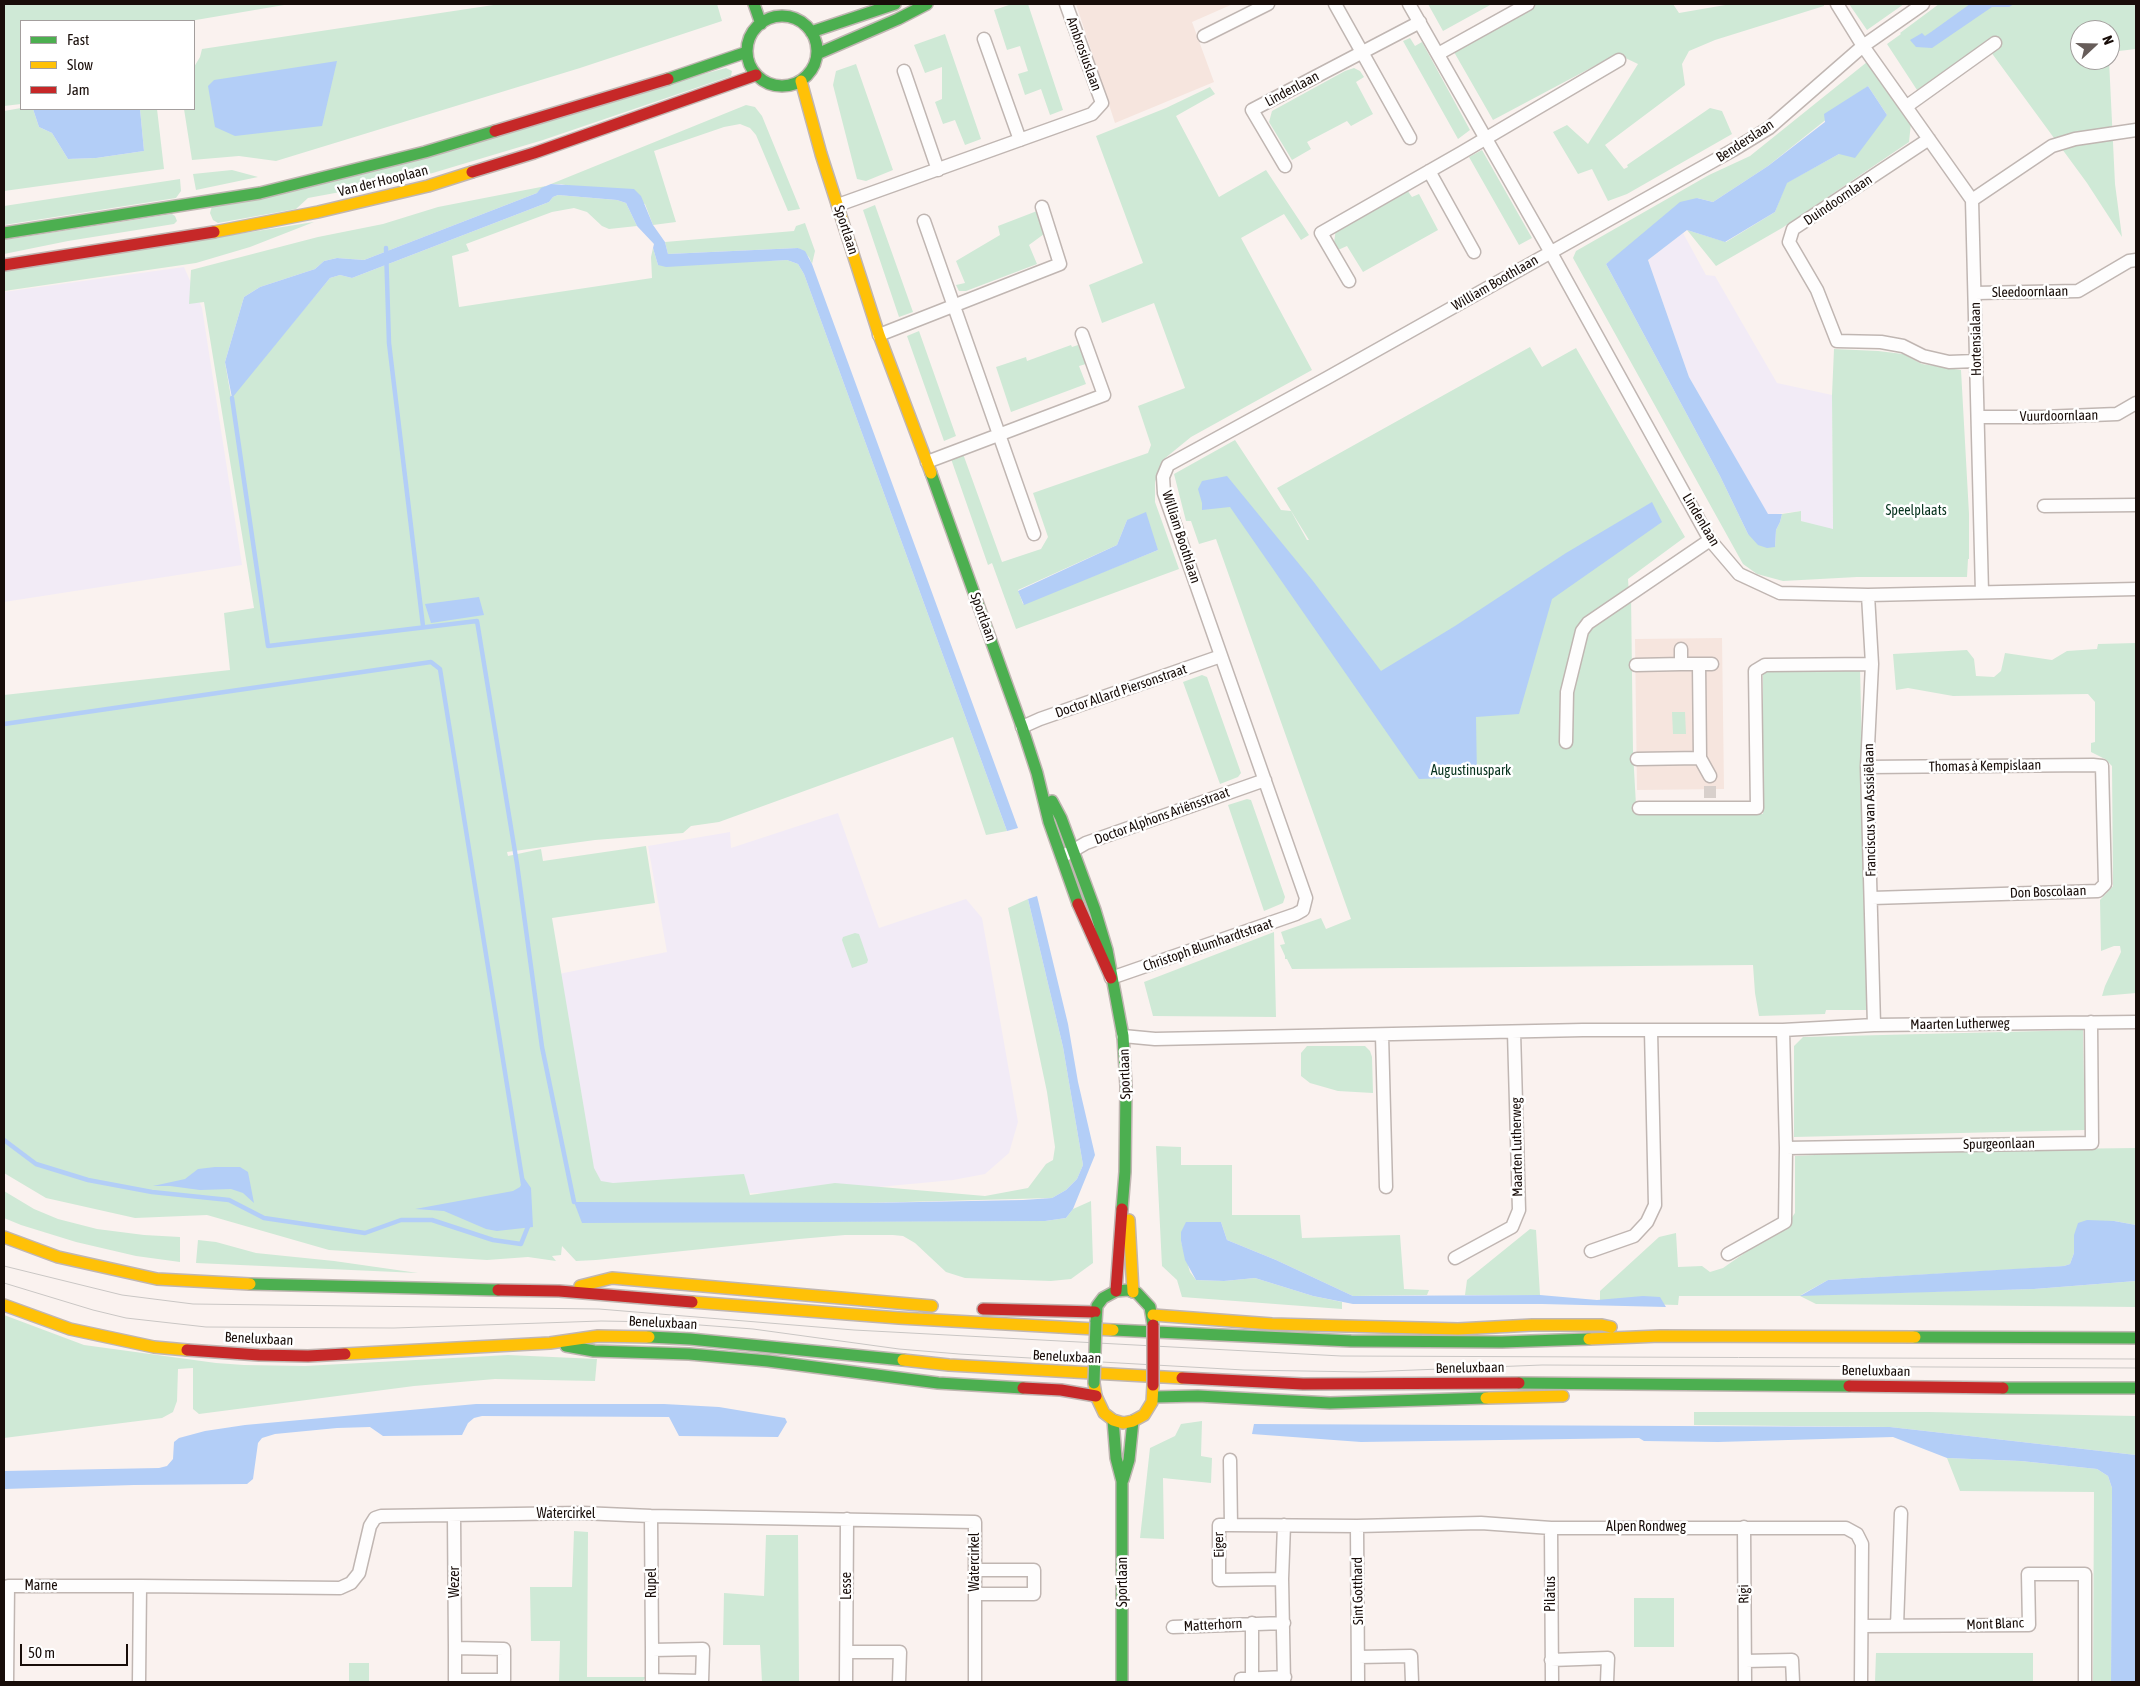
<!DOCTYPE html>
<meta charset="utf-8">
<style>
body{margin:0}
#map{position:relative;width:2140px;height:1686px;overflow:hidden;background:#faf2ef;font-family:"Asap Condensed",sans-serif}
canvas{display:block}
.frame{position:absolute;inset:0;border:5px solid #180d09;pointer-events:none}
.legend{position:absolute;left:20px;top:20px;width:175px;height:90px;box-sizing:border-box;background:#fff;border:1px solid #a39e9d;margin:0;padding:6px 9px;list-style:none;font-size:15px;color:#180d09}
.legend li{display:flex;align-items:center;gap:10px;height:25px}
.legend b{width:25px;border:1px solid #a39e9d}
.north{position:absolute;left:2070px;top:20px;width:50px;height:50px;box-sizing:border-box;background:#fff;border:1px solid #a39e9d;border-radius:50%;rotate:69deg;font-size:14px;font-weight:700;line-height:20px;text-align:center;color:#180d09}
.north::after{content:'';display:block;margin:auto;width:18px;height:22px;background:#675d5a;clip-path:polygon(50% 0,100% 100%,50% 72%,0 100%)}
.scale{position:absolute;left:20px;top:1644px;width:108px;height:22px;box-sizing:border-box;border:2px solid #180d09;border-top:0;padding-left:6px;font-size:15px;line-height:18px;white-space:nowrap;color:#180d09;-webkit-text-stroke:4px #fff;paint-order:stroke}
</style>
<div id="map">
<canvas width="2140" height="1686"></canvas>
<div class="frame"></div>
<ul class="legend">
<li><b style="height:6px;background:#4caf50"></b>Fast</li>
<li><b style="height:6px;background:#ffc107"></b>Slow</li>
<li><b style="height:6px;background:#c62828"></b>Jam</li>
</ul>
<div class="north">N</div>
<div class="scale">50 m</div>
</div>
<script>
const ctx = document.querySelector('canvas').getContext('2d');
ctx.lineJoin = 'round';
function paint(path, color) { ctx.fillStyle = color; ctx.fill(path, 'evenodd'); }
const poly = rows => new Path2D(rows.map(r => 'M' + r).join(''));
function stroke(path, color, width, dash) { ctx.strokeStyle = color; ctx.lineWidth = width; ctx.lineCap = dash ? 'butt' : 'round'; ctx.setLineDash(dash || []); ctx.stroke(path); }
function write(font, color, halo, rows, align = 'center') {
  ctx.font = font + ' "Asap Condensed",sans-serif'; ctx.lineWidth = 5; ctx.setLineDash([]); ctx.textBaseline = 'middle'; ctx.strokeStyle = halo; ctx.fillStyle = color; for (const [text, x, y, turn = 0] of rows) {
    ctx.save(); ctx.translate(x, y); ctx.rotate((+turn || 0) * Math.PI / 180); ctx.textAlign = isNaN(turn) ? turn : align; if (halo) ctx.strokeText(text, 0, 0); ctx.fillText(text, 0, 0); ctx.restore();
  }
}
const built = poly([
 [1076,4,1233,4,1192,22,1214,82,1115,123],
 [1722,638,1724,789,1637,790,1635,639]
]);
const education = poly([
 [1683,233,1706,275,1715,276,1777,383,1832,395,1833,530,1801,521,1801,511,1768,515,1689,377,1648,260],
 [184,267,202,308,242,565,4,602,4,292],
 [838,813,879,928,966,899,982,918,1018,1122,1009,1153,985,1174,953,1180,804,1194,583,1190,549,976,667,952,648,846,730,832,731,848]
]);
const green = poly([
 [4,4,290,4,190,21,21,21,21,104,4,106],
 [500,4,717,4,722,21,580,68,276,161,239,156,192,160,184,109,194,109,194,67,200,57,202,49],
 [1012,4,1028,4,1063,110,1050,115,1041,89,1025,95,1018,74,1028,71,1020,46,1007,50,994,10],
 [1428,4,1492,4,1443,31],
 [1524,4,1673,4,1679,13,1731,4,1824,4,1824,6,1715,40,1689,51,1682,64,1685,85,1605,145,1624,169,1628,167,1627,165,1710,108,1722,111,1732,134,1627,194,1608,201,1592,169,1578,174,1553,132,1567,125,1588,144,1638,64,1617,54,1493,120,1450,45],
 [1849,4,1904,4,1867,30],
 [1939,4,2136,4,2136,49,2110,52,2110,30,2080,30,2080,60,2109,60,2115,184,2122,237,2087,183,1988,48,1917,90,1887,44,1901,34,1900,33],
 [945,34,981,139,965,145,955,120,943,124,935,102,942,99,942,67,925,73,914,45],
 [1410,38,1415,46,1422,42,1470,130,1458,139,1403,41],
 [1867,62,1911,123,1909,142,1782,228,1716,266,1687,230,1726,242,1775,212,1786,183,1839,154,1887,115,1868,86,1768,166,1713,202,1697,198,1606,264,1720,476,1748,534,1775,547,1776,530,1780,522,1782,514,1801,511,1801,521,1833,529,1832,395,1834,349,1878,351,1903,354,1922,364,1961,370,1969,514,1969,559,1968,559,1967,577,1857,577,1783,581,1757,574,1743,564,1573,258,1576,251,1709,175,1750,156],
 [856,64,893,170,866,181,857,179,833,85,836,71],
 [726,68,732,71,731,76,543,140,416,178,308,198,296,209,218,223,213,220,210,213,212,206],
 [1354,68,1360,71,1364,77,1356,82,1373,114,1351,126,1347,121,1307,142,1311,149,1292,160,1269,122,1272,111,1345,71],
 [1210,87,1215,94,1176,116,1219,197,1266,170,1309,235,1301,240,1284,214,1241,238,1312,370,1191,437,1164,459,1155,482,1155,502,1179,569,1016,629,992,563,988,565,950,456,962,451,1002,562,1041,549,1048,537,1033,493,1148,453,1151,445,1138,406,1185,388,1154,303,1102,323,1089,285,1143,263,1096,136,1166,108],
 [1127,520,1158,550,1023,604,1018,590,1117,545],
 [746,105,755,107,762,116,800,209,788,211,756,135,750,128,740,124,724,127,654,151,676,222,653,225,645,204,561,184,551,184],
 [21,108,33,109,39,127,52,133,68,159,96,158,144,151,140,109,157,109,164,169,4,191,4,111],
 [1482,150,1532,238,1519,245,1469,157],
 [232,170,258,177,196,190,193,174],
 [180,179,181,191,176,198,4,225,4,206],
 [546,186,537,193,364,260,337,258,324,261,315,269,260,287,244,297,225,362,231,397,330,278,340,275,352,278,549,202,553,197,558,195,617,200,626,203,637,226,609,229,602,226,587,212,574,208,552,212,466,244,469,251,452,256,459,307,652,278,651,257,653,248,658,265,787,260,798,264,804,274,1007,831,986,835,953,737,719,822,691,826,683,833,595,840,507,852,508,856,541,849,543,861,646,846,655,903,552,918,594,1168,601,1181,613,1183,744,1174,750,1195,835,1183,985,1196,1028,1188,1046,1164,1053,1160,1055,1147,1047,1092,1008,908,1028,899,1063,1047,1083,1165,1077,1179,1066,1190,1052,1198,868,1203,582,1222,1045,1221,1066,1218,1073,1209,1091,1201,1093,1263,1071,1279,1051,1281,965,1278,946,1272,915,1243,903,1236,893,1235,845,1235,799,1239,596,1260,576,1261,562,1246,561,1255,552,1256,556,1261,528,1257,487,1260,329,1250,207,1215,135,1218,46,1198,4,1173,4,695,230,670,224,613,254,608,204,302,189,304,191,270,318,237,383,224,438,207],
 [1407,190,1412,197,1419,194,1438,230,1363,272,1347,246,1338,250,1334,243,1336,228],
 [875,205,913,312,899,317,863,210],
 [1037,211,1044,234,1029,245,1037,264,966,291,959,291,956,285,965,283,956,261,1000,235,998,226],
 [172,214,175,216,177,221,174,224,68,241,4,254,4,240],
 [314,222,250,247,196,263,4,291,4,271],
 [805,223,815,251,812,264,809,257,798,248,668,254,665,242,794,231,796,226],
 [919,331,956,436,944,441,907,336],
 [1071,345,1072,347,1078,345,1086,364,1079,366,1086,384,1011,412,996,367,1026,357,1027,361],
 [1530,347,1542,367,1576,348,1685,537,1628,579,1629,595,1631,595,1633,752,1636,805,1763,814,1763,667,1860,667,1868,1010,1826,1010,1825,1014,1759,1016,1755,993,1753,965,1292,969,1287,959,1285,959,1285,956,1280,945,1285,944,1281,932,1321,918,1326,929,1351,919,1216,539,1199,544,1191,521,1186,521,1174,474,1235,440,1281,510,1291,511,1307,540,1309,540,1277,488],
 [2136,643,2136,993,2102,996,2105,986,2121,952,2120,946,2114,946,2101,951,2100,900,2113,886,2112,766,2105,759,2091,752,2091,743,2095,742,2095,702,2088,694,1953,696,1908,688,1896,690,1893,654,1967,650,1974,659,1976,676,1994,677,2001,671,2005,653,2052,660,2067,651,2097,649,2098,644],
 [1202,675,1207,677,1241,773,1238,777,1220,784,1183,682],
 [1672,712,1685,712,1686,734,1673,734],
 [1247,799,1251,800,1285,897,1283,903,1264,911,1228,805],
 [1274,932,1276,1017,1153,1016,1144,982],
 [855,933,859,934,868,960,867,963,852,968,842,940,843,937],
 [2083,1030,2085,1130,1794,1137,1794,1046,1803,1037],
 [1307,1046,1365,1046,1370,1051,1372,1057,1373,1093,1338,1091,1310,1083,1301,1076,1301,1053],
 [1156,1146,1181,1147,1181,1165,1232,1165,1232,1215,1300,1215,1302,1238,1400,1235,1404,1289,1429,1290,1427,1295,1353,1296,1276,1260,1227,1240,1221,1222,1181,1241,1190,1272,1196,1280,1224,1281,1255,1278,1313,1296,1342,1302,1342,1309,1182,1297,1177,1280,1162,1266],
 [2136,1148,2136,1225,2114,1221,2074,1235,2074,1253,2070,1264,2064,1266,2020,1269,1828,1280,1801,1295,2034,1289,2136,1281,2136,1307,1816,1304,1800,1296,1679,1296,1678,1305,1600,1303,1600,1291,1659,1237,1676,1233,1678,1267,1702,1266,1710,1272,1723,1268,1788,1223,1795,1213,1795,1156,1893,1151],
 [4,1191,34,1209,58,1219,97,1229,144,1235,180,1237,180,1262,136,1256,76,1242,21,1225,4,1218],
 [1530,1229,1536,1230,1540,1295,1465,1295,1467,1280],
 [198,1240,216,1242,256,1253,334,1261,418,1273,196,1263],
 [4,1315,84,1345,216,1363,244,1365,305,1366,508,1355,597,1359,595,1381,495,1379,414,1386,199,1414,193,1409,193,1368,178,1369,177,1401,173,1412,162,1418,4,1438],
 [1694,1412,1929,1412,2136,1416,2136,1455,1890,1427,1694,1425],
 [1202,1421,1201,1456,1212,1458,1211,1483,1163,1478,1164,1539,1140,1538,1150,1448,1175,1436,1181,1424],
 [1947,1458,2021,1461,2097,1469,2108,1476,2112,1488,2111,1682,2093,1682,2094,1492,1960,1491],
 [574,1531,588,1532,587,1677,646,1677,642,1682,559,1682,560,1641,531,1641,530,1587,572,1587],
 [766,1535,798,1535,799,1682,762,1682,760,1645,723,1645,724,1593,764,1596],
 [1634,1598,1674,1598,1674,1647,1634,1647],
 [1876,1653,2033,1653,2033,1682,1875,1682],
 [349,1663,369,1663,369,1682,349,1682]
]);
const water = poly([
 [1970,4,2014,4,2009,7,1992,7,1932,48,1916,47,1910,40,1922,33,1925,36,1931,32],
 [337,61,322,126,235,136,215,127,208,86,214,80],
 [1868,86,1887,115,1855,158,1839,154,1787,183,1775,212,1725,242,1687,230,1648,260,1689,377,1768,514,1782,514,1780,522,1776,530,1775,547,1767,548,1758,545,1748,534,1720,476,1606,264,1680,202,1697,198,1713,202,1768,166,1825,122,1824,114],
 [33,109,140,109,144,151,96,158,68,159,52,133,39,127],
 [551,184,634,189,641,196,653,225,665,242,668,254,798,248,805,251,812,264,1018,828,1007,831,804,274,798,264,787,260,666,267,658,265,653,248,654,244,637,226,626,203,617,200,558,195,553,197,549,202,352,278,340,275,330,278,232,398,225,362,244,297,260,287,315,269,324,261,337,258,364,260,537,193,541,188],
 [1227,476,1313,581,1381,671,1455,626,1566,553,1652,502,1662,522,1552,599,1519,714,1476,717,1477,777,1419,779,1230,507,1202,510,1202,503,1198,489,1202,481],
 [1146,512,1158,550,1024,605,1018,591,1117,545,1127,520],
 [479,597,484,615,431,623,425,604],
 [1037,896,1068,1024,1078,1082,1095,1155,1073,1209,1066,1218,1045,1221,582,1223,574,1202,868,1203,1023,1200,1052,1198,1066,1190,1077,1179,1083,1165,1063,1047,1028,899],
 [215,1167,240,1167,248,1172,254,1203,243,1193,231,1189,200,1190,170,1186,153,1186,185,1179,198,1169],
 [524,1178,531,1188,533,1227,497,1231,486,1229,444,1211,415,1209,513,1191,520,1187],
 [2087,1220,2114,1221,2136,1225,2136,1281,2034,1289,1800,1296,1828,1280,2064,1266,2070,1264,2074,1253,2074,1235,2078,1223],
 [1186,1222,1221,1222,1227,1240,1276,1260,1353,1296,1540,1295,1597,1300,1643,1296,1660,1297,1666,1307,1542,1304,1353,1304,1313,1296,1255,1278,1224,1281,1196,1280,1185,1260,1181,1241,1181,1232],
 [476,1404,664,1404,719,1407,785,1418,787,1422,778,1437,679,1436,669,1417,482,1416,474,1418,468,1423,462,1435,383,1436,370,1427,337,1428,275,1434,262,1438,258,1443,253,1479,247,1484,134,1485,4,1489,4,1471,159,1468,167,1466,173,1459,174,1442,179,1438,205,1431,245,1425],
 [1254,1424,1890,1427,2136,1455,2136,1682,2111,1682,2112,1488,2108,1476,2097,1469,2021,1461,1947,1458,1893,1437,1718,1442,1644,1441,1639,1438,1361,1442,1252,1434]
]);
const stream = poly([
 [386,248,389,343,423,626],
 [232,398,268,646,477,621,517,864,542,1047,574,1202],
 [4,724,431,662,440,669,523,1184],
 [4,1140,36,1164,88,1180,152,1192,229,1200,264,1218,365,1233,401,1220,432,1220,493,1240,521,1244,529,1224]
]);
const streetTunnel = poly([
 [1710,798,1710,776]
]);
const street = poly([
 [1335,4,1410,138],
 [1409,4,1550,251,1710,540,1739,574,1780,593,1868,595,2136,589],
 [1837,4,1863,46,1972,200,1982,592],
 [1204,36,1268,4],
 [984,39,1020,140],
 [1438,54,1528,4],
 [904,71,938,170],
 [1907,106,1995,43],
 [1929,139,1793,229,1789,242,1817,290,1837,341,1881,342,1903,346,1923,356,1949,362,1976,361],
 [1285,166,1252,110,1420,22],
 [1429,171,1474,252],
 [1972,200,2052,146,2075,139,2136,130],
 [838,205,1092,114,1102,103,1066,4],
 [924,221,1034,534],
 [1349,281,1321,233,1461,153,1619,60],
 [1975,293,2078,291,2129,261,2136,260],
 [879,335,1060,264,1042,207],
 [1978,417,2042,417,2117,414,2136,403],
 [927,462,1104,395,1082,334],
 [2044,506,2136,505],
 [1868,595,1872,664,1867,767,1874,1025],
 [1681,649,1681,664,1712,664],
 [1636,665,1681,664],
 [1022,727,1040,719,1221,656],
 [1566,742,1567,692,1582,631,1588,623,1710,540],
 [1700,758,1710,776],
 [1637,759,1700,758,1699,664],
 [1867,767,2093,765,2102,766,2105,884,2098,891,1872,898],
 [1639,808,1757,808,1755,671,1765,665,1872,664],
 [1067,854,1086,843,1265,780],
 [1111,978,1296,914,1303,910,1306,898,1164,493,1163,477,1168,465,1327,378,1733,150,1769,128,1863,46,1923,4],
 [1382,1035,1386,1187],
 [1123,1036,1155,1039,1583,1030,1783,1030,1874,1025,2136,1022],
 [1786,1148,2092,1143,2091,1022],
 [1591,1251,1634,1236,1647,1222,1655,1205,1651,1031],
 [1728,1254,1785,1222,1786,1148,1783,1030],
 [1455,1258,1512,1227,1519,1210,1514,1032],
 [1230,1460,1231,1525,1219,1525,1219,1580,1282,1579],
 [454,1516,455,1648,504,1649,504,1680,455,1680,455,1648],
 [651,1516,652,1650,703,1649,702,1681,652,1680,652,1650],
 [1231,1525,1357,1526,1481,1523,1551,1528,1846,1528,1857,1534,1862,1544,1861,1682],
 [1284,1525,1282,1579,1284,1682],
 [1357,1526,1358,1682],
 [1744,1527,1745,1682],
 [1551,1528,1552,1682],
 [975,1594,1034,1594,1034,1570,975,1570],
 [1862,1626,2029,1625,2028,1574,2085,1574,2085,1682],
 [1897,1626,1901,1513],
 [1173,1627,1284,1623],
 [847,1652,900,1652,899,1682],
 [1358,1657,1411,1656,1412,1682],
 [1551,1660,1608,1658,1607,1682],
 [1745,1661,1792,1660,1793,1682],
 [1252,1679,1252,1623],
 [7,1682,8,1586,140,1586],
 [139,1682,140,1586,340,1588,351,1583,359,1573,370,1526,375,1518,381,1516,582,1513,651,1516,975,1522,975,1682],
 [846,1682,847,1519],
 [1241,1682,1241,1679,1285,1677]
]);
const fast = poly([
 [754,4,761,24],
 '747 51a35 35 0 1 1 70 0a35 35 0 1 1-70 0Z',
 [811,32,895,4],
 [817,54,898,19,927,4],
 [668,79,747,52],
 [4,233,260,193,425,152,495,131],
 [931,473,1022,727,1037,773,1049,822,1078,904],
 [1052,801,1061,818,1095,910,1107,950,1123,1036,1126,1086,1125,1172,1122,1209],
 [250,1284,498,1290],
 [1096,1322,1097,1306,1103,1298,1116,1291,1128,1290,1137,1293,1150,1307,1153,1325],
 [1113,1330,1351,1341,1502,1342,1589,1339],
 [649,1337,690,1339,903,1360],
 [1915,1337,2136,1338],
 [566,1346,594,1351,689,1354,768,1361,938,1383,1023,1388],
 [1519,1383,1849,1386],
 [2003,1388,2136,1388],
 [1154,1397,1198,1396,1330,1403,1486,1398],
 [1113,1420,1116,1458,1122,1481,1122,1682],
 [1123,1480,1129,1460,1133,1421]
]);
const slow = poly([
 [801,81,821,154,879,335,931,473],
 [214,232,318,212,428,186,472,172],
 [1129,1220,1133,1292],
 [4,1237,58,1257,157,1279,250,1284],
 [580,1286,612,1278,932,1306],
 [692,1302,899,1318,1113,1330],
 [4,1305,70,1329,154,1347,187,1350],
 [1153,1315,1272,1324,1458,1329,1532,1325,1602,1325,1611,1327],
 [1589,1339,1660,1336,1915,1337],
 [345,1354,550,1343,598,1336,649,1337],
 [903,1360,949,1365,1182,1378],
 [1094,1383,1096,1396,1104,1413,1113,1420,1123,1423,1133,1421,1144,1415,1152,1402,1153,1385],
 [1486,1398,1563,1396]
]);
const jam = poly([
 [495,131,668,79],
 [472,172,534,153,756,75],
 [4,265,214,232],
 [1078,904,1111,978],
 [498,1290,559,1291,692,1302],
 [1116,1291,1122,1209],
 [983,1309,1095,1312],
 [187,1350,259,1355,308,1356,345,1354],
 [1182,1378,1303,1384,1519,1383],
 [1849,1386,2003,1388],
 [1023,1388,1061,1390,1096,1396]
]);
const tram = poly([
 [4,1266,122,1295,193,1304,599,1309,854,1330,1341,1356,2136,1359],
 [4,1283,93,1310,126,1318,206,1327,394,1328,601,1321,660,1322,753,1329,899,1349,959,1354,1244,1370,1364,1372,1542,1365,2136,1368]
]);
const fastBridge = poly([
 [1094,1383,1096,1322]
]);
const jamBridge = poly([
 [1153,1325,1153,1385]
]);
const streetNames = [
 ["Ambrosiuslaan",1084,54,70],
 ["Lindenlaan",1292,89,-28],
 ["Benderslaan",1745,141,-33],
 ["Van der Hooplaan",383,181,-14],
 ["Duindoornlaan",1838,200,-34],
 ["Sportlaan",846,230,72],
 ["William Boothlaan",1495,283,-30],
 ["Sleedoornlaan",2030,292,-1],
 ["Hortensialaan",1976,339,-91],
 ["Vuurdoornlaan",2059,416,-1],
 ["Lindenlaan",1701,520,59],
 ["William Boothlaan",1181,537,72],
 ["Sportlaan",983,617,70],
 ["Doctor Allard Piersonstraat",1121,691,-19],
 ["Thomas à Kempislaan",1985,766,-1],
 ["Franciscus van Assisiëlaan",1870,810,-91],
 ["Doctor Alphons Ariënsstraat",1162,816,-20],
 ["Don Boscolaan",2048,892,-2],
 ["Christoph Blumhardtstraat",1208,945,-19],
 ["Maarten Lutherweg",1960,1024,-1],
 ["Sportlaan",1125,1074,-92],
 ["Spurgeonlaan",1999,1144,-1],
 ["Maarten Lutherweg",1517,1147,-91],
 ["Beneluxbaan",663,1323,3],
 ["Beneluxbaan",259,1339,3],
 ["Beneluxbaan",1067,1357,3],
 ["Beneluxbaan",1470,1368,-1],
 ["Beneluxbaan",1876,1371,1],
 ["Watercirkel",566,1514],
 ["Alpen Rondweg",1646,1527],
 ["Eiger",1219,1545,-91],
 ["Watercirkel",975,1562,-90],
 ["Wezer",455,1582,-90],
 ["Sportlaan",1123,1582,-90],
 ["Rupel",652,1583,-90],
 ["Marne",41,1586],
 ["Lesse",847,1586,-90],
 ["Sint Gotthard",1358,1591,-91],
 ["Pilatus",1551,1594,-90],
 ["Rigi",1744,1594,-91],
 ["Mont Blanc",1995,1624,-2],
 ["Matterhorn",1213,1625,-3]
];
const parkNames = [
 ["Speelplaats",1916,511],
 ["Augustinuspark",1471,771]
];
paint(built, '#f6e5de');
paint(education, '#f2ebf6');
paint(green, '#cfe9d6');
paint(water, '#b3cef7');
stroke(stream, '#b3cef7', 4.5);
stroke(streetTunnel, '#d8d0cc', 12, [12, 6]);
stroke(street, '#c0b6b2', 15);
stroke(fast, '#c0b6b2', 14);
stroke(slow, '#c0b6b2', 14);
stroke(jam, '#c0b6b2', 14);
stroke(street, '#fefdfd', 12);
stroke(fast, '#4caf50', 11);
stroke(slow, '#ffc107', 11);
stroke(jam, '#c62828', 11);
stroke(tram, '#c9c6c4', 1);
stroke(fastBridge, '#c0b6b2', 14, []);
stroke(jamBridge, '#c0b6b2', 14, []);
stroke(fastBridge, '#4caf50', 11);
stroke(jamBridge, '#c62828', 11);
write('14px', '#180d09', '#fff', streetNames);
write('14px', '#07331e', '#fff', parkNames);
</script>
